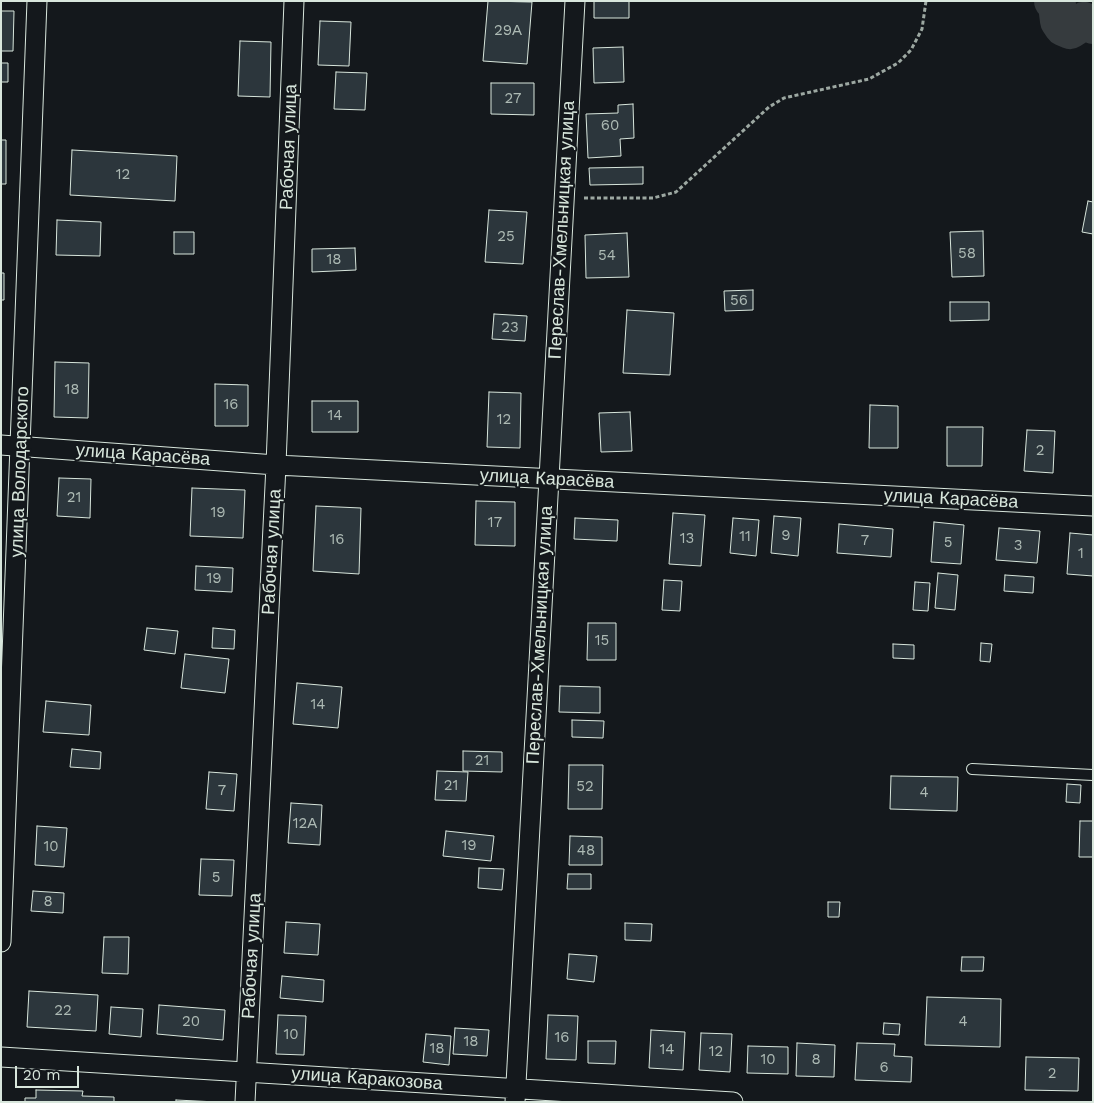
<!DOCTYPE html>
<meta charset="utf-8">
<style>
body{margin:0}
#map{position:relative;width:1094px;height:1103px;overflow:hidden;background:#14181c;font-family:"Work Sans",sans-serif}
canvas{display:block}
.frame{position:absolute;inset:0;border:2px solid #d8e6dc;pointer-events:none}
.scale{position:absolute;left:15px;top:1066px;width:64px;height:22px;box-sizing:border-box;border:2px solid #d8e6dc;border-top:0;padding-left:6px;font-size:15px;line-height:18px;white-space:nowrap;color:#d8e6dc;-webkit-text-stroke:4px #14181c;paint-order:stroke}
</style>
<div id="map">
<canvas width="1094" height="1103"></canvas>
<div class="frame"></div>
<div class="scale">20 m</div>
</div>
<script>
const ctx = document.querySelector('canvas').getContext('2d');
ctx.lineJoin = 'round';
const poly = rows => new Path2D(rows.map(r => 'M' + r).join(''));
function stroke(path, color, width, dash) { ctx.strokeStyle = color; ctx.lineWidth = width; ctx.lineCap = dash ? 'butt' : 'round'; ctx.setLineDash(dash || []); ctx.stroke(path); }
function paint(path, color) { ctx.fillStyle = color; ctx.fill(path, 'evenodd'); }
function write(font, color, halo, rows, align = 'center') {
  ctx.font = font + ' "Work Sans",sans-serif'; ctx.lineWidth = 4; ctx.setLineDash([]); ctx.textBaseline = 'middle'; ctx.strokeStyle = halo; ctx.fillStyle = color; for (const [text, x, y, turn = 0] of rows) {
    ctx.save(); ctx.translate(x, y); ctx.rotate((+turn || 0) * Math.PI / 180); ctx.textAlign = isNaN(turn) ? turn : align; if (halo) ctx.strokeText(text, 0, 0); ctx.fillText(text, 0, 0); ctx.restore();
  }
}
const river = poly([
 [1053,1,1057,5,1059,21,1063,27,1070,30,1084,21,1093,25]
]);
const building = poly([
 [488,1,532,2,527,64,483,61,488,1],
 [594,1,629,1,629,18,594,18,594,1],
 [1,11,14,11,13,51,1,51,1,11],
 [320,21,351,22,349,66,318,65,320,21],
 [240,41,271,42,270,97,238,96,240,41],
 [623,47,624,82,594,83,593,48,623,47],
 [1,63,8,63,8,82,1,82,1,63],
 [336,72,367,73,365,110,334,109,336,72],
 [491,83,534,83,534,115,491,114,491,83],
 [633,104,634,138,620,139,621,156,588,158,586,114,618,113,618,105,633,104],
 [1,140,6,140,6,184,1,184,1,140],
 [72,150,177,156,175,201,70,195,72,150],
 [643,167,643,184,590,185,589,168,643,167],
 [1088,201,1093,202,1093,234,1082,232,1088,201],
 [489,210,527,212,523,264,485,262,489,210],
 [57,220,101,222,100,256,56,255,57,220],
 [983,231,984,276,952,277,950,232,983,231],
 [174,232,194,232,194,254,174,254,174,232],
 [627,233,629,277,586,278,585,235,627,233],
 [355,248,356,270,312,272,312,249,355,248],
 [1,273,4,273,4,300,1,300,1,273],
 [753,290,753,310,725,311,724,291,753,290],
 [950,302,989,302,989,320,950,321,950,302],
 [627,310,674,313,670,375,623,373,627,310],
 [494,314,527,316,525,341,492,339,494,314],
 [55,362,89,363,88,418,54,417,55,362],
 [215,384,248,385,248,426,215,426,215,384],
 [489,392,521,393,520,448,487,447,489,392],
 [312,401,358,401,358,432,312,432,312,401],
 [870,405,898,406,898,448,869,448,870,405],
 [630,412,632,451,601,452,599,413,630,412],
 [947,427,983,427,982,466,947,466,947,427],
 [1027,430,1055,431,1053,473,1024,471,1027,430],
 [59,478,91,479,90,518,57,516,59,478],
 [192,488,245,490,243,538,190,536,192,488],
 [476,501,515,502,515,546,475,545,476,501],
 [316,506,361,508,359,574,313,571,316,506],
 [673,513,705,515,701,566,669,564,673,513],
 [774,516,801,518,798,556,771,553,774,516],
 [575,518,618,520,617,541,574,539,575,518],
 [733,518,759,520,756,556,730,553,733,518],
 [934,522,964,525,961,564,931,562,934,522],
 [839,524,893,529,891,557,837,553,839,524],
 [999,528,1040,531,1037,563,996,560,999,528],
 [1070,533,1093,535,1093,576,1067,574,1070,533],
 [196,566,233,568,232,592,195,590,196,566],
 [938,573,958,575,955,610,935,608,938,573],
 [1005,575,1034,577,1033,593,1004,591,1005,575],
 [664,580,682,581,680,611,662,610,664,580],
 [915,582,930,583,928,611,913,610,915,582],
 [588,623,616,623,616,660,587,660,588,623],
 [147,628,178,631,175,654,144,650,147,628],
 [213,628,235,630,234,649,212,648,213,628],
 [981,643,992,644,990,662,980,661,981,643],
 [893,644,914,645,914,659,893,658,893,644],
 [185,654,229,659,225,693,181,688,185,654],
 [297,683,342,687,338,728,293,724,297,683],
 [560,686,600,687,600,713,559,712,560,686],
 [46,701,91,705,89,735,43,732,46,701],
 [572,720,604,721,603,738,572,737,572,720],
 [72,749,101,752,100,769,70,767,72,749],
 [463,751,502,752,502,772,463,771,463,751],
 [569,765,603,765,602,809,568,809,569,765],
 [437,771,468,772,466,801,435,800,437,771],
 [209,772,237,774,234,811,206,809,209,772],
 [891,776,958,777,957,811,890,809,891,776],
 [1067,784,1081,785,1080,803,1066,802,1067,784],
 [291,803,322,805,320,845,288,843,291,803],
 [1080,821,1093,821,1093,857,1079,857,1080,821],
 [37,826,67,828,64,867,35,865,37,826],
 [446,831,494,836,491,861,443,856,446,831],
 [570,836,602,837,602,865,569,865,570,836],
 [201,859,234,860,232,896,199,895,201,859],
 [479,868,504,869,502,890,478,888,479,868],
 [568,874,591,874,591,889,567,889,568,874],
 [33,891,64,893,63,913,31,911,33,891],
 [828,902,840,902,839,917,828,917,828,902],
 [286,922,320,924,318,955,284,953,286,922],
 [625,923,652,924,651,941,625,940,625,923],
 [104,937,129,937,128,974,102,973,104,937],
 [569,954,597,956,594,982,567,979,569,954],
 [962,957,984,957,983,971,961,971,962,957],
 [282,976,324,980,323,1002,280,998,282,976],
 [29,991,98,995,96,1031,27,1027,29,991],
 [927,997,1001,999,1000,1047,925,1045,927,997],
 [159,1005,225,1010,223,1040,157,1034,159,1005],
 [111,1007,143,1009,141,1037,109,1034,111,1007],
 [278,1015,306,1016,304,1055,276,1054,278,1015],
 [548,1015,578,1016,576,1060,546,1059,548,1015],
 [884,1023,900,1024,899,1035,883,1034,884,1023],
 [455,1028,489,1030,487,1056,453,1054,455,1028],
 [651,1030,685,1032,683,1070,649,1068,651,1030],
 [701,1033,732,1034,730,1072,699,1070,701,1033],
 [426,1034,451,1036,449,1065,423,1062,426,1034],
 [588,1041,616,1041,615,1064,588,1063,588,1041],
 [797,1043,835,1045,834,1077,796,1076,797,1043],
 [857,1043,895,1044,894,1056,912,1057,911,1082,855,1080,857,1043],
 [748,1046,788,1047,788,1074,747,1073,748,1046],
 [1026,1057,1079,1058,1078,1091,1025,1090,1026,1057],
 [36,1090,83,1091,82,1096,114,1097,114,1102,25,1102,25,1098,36,1098,36,1090],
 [176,1100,217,1102,176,1102,176,1100]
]);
const path = poly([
 [584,198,653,198,676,192,769,107,784,98,869,79,898,63,911,50,922,29,926,1]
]);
const service = poly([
 [972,769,1093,775]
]);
const minor = poly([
 [1,445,276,465,1093,506],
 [1,942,37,1],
 [1,1057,733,1102],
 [245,1102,276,465,294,1],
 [515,1102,575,1]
]);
const numberNames = [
 ["29А",508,31],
 ["27",513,99],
 ["60",610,126],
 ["12",123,175],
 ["25",506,237],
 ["58",967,254],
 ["54",607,256],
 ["18",334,260],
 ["56",739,301],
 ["23",510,328],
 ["18",72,390],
 ["16",231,405],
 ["14",335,416],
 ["12",504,420],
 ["2",1040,451],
 ["21",74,498],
 ["19",218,513],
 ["17",495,523],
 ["9",786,536],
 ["11",745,537],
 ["13",687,539],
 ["16",337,540],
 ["7",865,541],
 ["5",948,543],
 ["3",1018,546],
 ["1",1081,554],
 ["19",214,579],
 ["15",602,641],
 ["14",318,705],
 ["21",482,761],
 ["21",451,786],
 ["52",585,787],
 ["7",222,791],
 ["4",924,793],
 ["12А",305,824],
 ["19",469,846],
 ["10",51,847],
 ["48",586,851],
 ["5",216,878],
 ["8",48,902],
 ["22",63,1011],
 ["20",191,1022],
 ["4",963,1022],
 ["10",291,1035],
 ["16",562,1038],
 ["18",471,1042],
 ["18",437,1049],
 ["14",667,1050],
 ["12",716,1052],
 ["10",768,1060],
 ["8",816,1060],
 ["6",884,1068],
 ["2",1052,1074]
];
const streetNames = [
 ["Рабочая улица",289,147,-88],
 ["Переслав-Хмельницкая улица",562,230,-87],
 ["улица Карасёва",143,455,4],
 ["улица Володарского",20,472,-88],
 ["улица Карасёва",547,479,3],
 ["улица Карасёва",951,499,3],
 ["Рабочая улица",272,552,-87],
 ["Переслав-Хмельницкая улица",540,635,-87],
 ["Рабочая улица",252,956,-87],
 ["улица Каракозова",367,1079,4]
];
stroke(river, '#363b3e', 38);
paint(building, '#2c363c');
stroke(building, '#d8e6dc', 1);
stroke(service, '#d8e6dc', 12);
stroke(minor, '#d8e6dc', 21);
stroke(path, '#9da8a2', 3, [4, 2.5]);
stroke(service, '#14181c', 10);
stroke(minor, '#14181c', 19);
write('15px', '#adbab4', null, numberNames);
write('18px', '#d8e6dc', '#14181c', streetNames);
</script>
